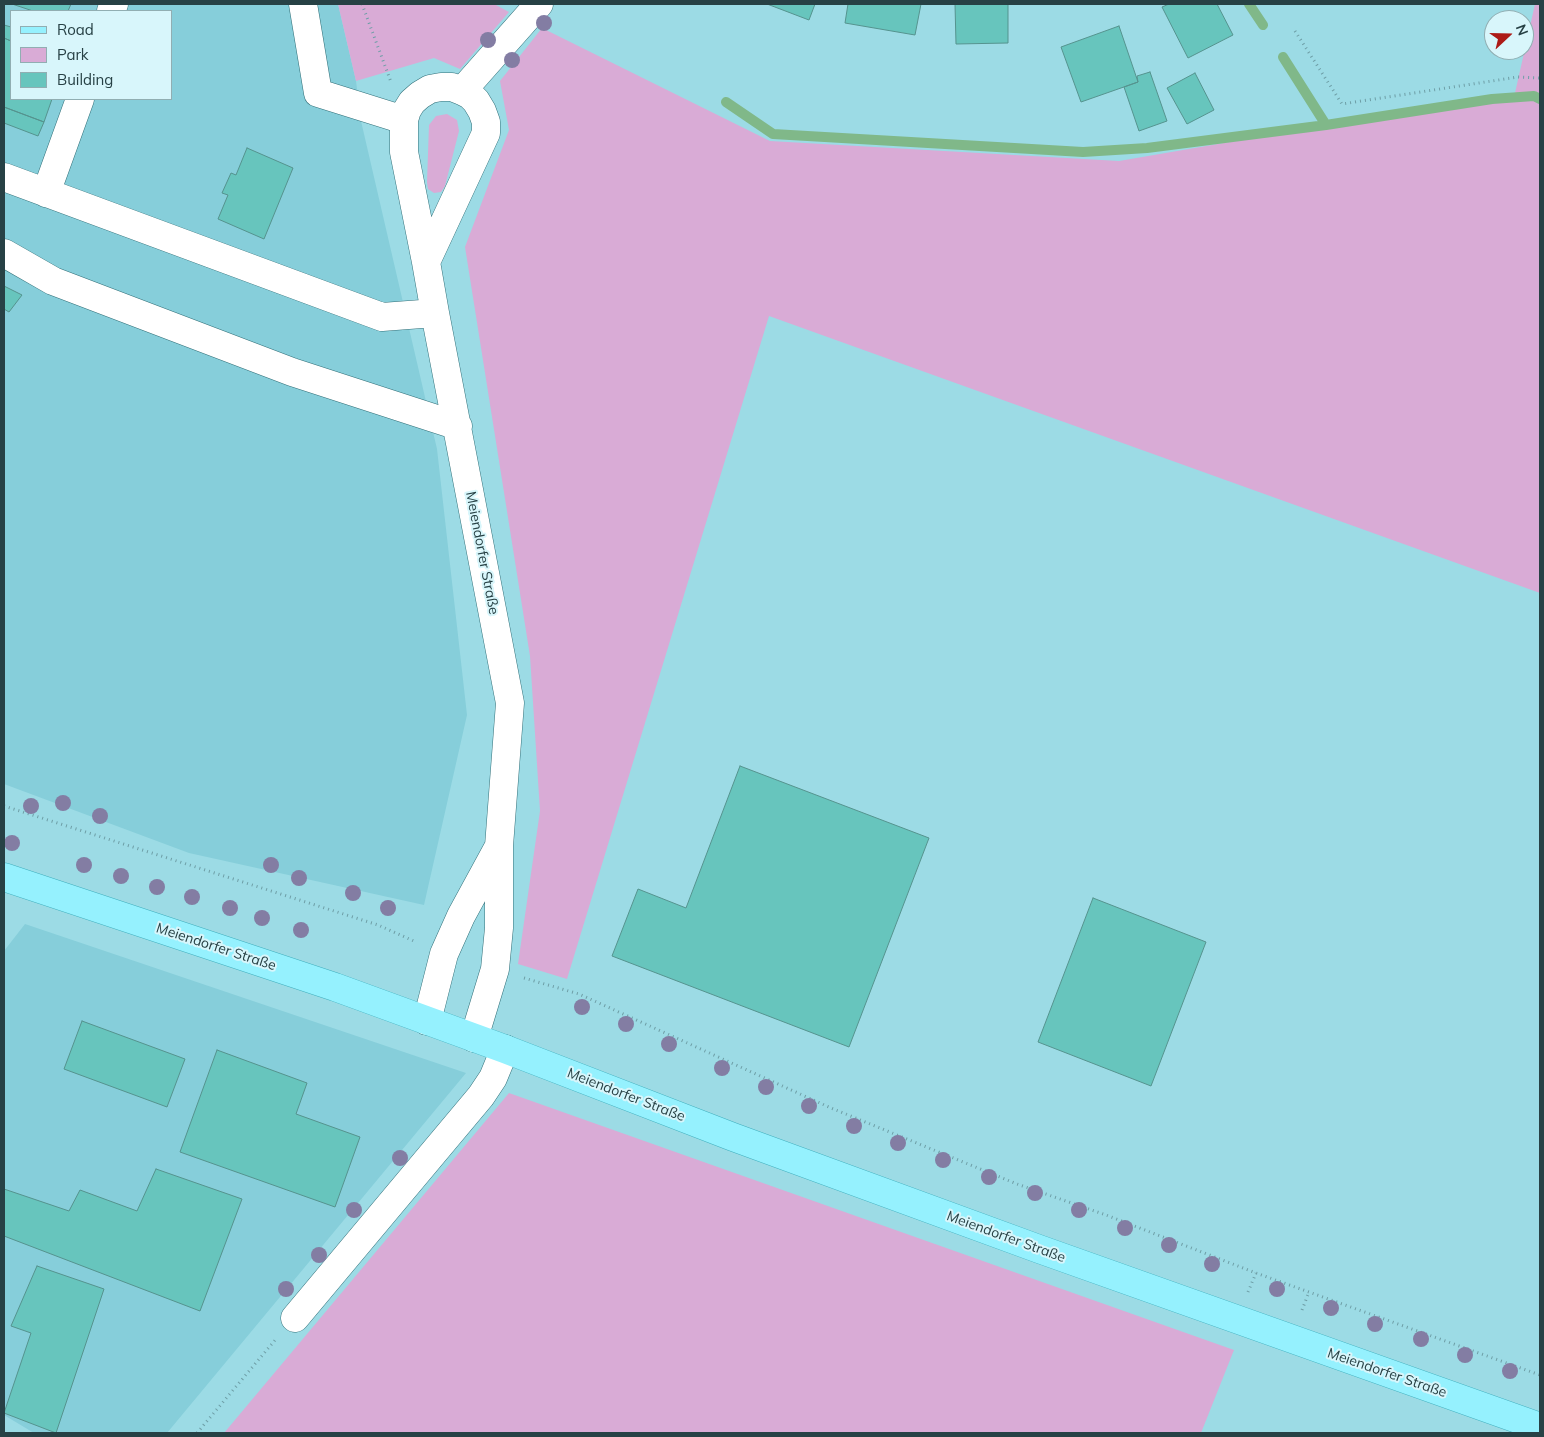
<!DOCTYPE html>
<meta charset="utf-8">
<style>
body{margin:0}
#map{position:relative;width:1544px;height:1437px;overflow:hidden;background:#9cdbe5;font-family:Mulish,sans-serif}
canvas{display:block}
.frame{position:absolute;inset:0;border:5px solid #274145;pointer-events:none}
.legend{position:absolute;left:10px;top:10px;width:162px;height:90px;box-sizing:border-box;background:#d8f6fb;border:1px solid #91aeb2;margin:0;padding:6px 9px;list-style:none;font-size:15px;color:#274145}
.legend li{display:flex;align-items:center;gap:10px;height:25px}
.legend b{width:25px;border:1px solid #91aeb2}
.north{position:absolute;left:1484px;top:10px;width:50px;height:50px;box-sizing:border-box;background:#d8f6fb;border:1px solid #91aeb2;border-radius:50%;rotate:69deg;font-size:14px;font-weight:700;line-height:20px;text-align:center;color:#274145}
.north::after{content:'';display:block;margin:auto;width:18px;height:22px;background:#ac1b17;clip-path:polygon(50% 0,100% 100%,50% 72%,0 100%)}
</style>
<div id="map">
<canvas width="1544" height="1437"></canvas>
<div class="frame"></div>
<ul class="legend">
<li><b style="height:6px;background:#95f1fe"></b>Road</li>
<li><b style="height:14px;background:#d9abd6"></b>Park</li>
<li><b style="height:14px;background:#67c5bd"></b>Building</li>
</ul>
<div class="north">N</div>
</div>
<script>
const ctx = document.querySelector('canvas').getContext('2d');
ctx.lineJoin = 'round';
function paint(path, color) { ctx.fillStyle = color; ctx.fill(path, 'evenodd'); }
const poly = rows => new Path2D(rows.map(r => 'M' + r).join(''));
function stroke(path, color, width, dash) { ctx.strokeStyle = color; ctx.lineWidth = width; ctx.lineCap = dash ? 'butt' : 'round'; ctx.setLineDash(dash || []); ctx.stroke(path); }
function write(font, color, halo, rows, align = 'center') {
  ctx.font = font + ' Mulish,sans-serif'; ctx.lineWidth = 4; ctx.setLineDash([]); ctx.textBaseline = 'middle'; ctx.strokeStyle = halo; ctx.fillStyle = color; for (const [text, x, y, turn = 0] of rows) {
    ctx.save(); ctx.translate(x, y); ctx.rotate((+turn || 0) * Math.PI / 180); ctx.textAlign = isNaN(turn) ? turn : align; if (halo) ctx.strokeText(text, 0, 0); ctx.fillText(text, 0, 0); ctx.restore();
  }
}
const built = poly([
 [4,4,338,4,356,81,361,121,437,449,467,715,424,905,189,853,4,784],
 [11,11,171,11,171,99,11,99],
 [25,924,466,1073,167,1433,34,1433,4,1415,4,951]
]);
const green = poly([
 [338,4,494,4,509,12,460,69,434,58,356,81],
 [1535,4,1540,4,1540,593,769,316,567,979,518,964,540,811,530,656,465,247,509,130,500,81,542,28,770,141,1119,161,1515,93],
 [447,114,457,120,459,131,445,186,441,192,434,193,428,189,427,182,429,125,436,116],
 [509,1093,1234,1350,1201,1433,224,1433]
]);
const stream = poly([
 [1249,4,1263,25],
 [1283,57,1326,125],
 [726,102,773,134,1083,152,1147,148,1326,125,1492,99,1534,96,1540,99]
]);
const building = poly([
 [12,4,71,4,68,11,33,11,12,4],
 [767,4,815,4,809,20,767,4],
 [848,4,921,4,915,35,845,23,848,4],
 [955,4,1008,4,1008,43,956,44,955,4],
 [1169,4,1217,4,1233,35,1188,58,1162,7,1169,4],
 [4,25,11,27,11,41,4,38,4,25],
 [1119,26,1138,82,1081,102,1061,47,1119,26],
 [4,38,11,41,11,99,52,99,44,122,4,107,4,38],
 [1150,72,1167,121,1139,131,1124,87,1138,82,1137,76,1150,72],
 [1195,73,1214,110,1187,124,1167,88,1195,73],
 [4,107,44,122,38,136,4,123,4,107],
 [247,148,293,168,264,239,218,219,228,195,222,193,231,173,236,175,247,148],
 [4,286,22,295,9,312,4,309,4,286],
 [740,766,929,838,849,1047,612,956,638,889,686,908,740,766],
 [1093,898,1206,942,1151,1086,1038,1042,1093,898],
 [82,1021,185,1059,167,1107,64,1069,82,1021],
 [217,1050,307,1083,296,1114,360,1137,335,1207,180,1152,217,1050],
 [156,1169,242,1199,200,1311,4,1236,4,1189,69,1211,80,1190,137,1211,156,1169],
 [37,1266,104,1289,56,1433,4,1413,31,1333,11,1326,37,1266]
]);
const path = poly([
 [362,4,391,82],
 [1295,31,1342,104,1518,77,1540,78],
 [4,806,378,925,416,942],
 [524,978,579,994,831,1108,1017,1184,1106,1215,1256,1273,1540,1375],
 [1248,1292,1256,1273],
 [1302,1310,1309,1292],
 [197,1433,276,1339]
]);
const minor = poly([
 [303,4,318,93,404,120],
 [111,11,114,4],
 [462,91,539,4],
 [4,177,382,317,435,313],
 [46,193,80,99],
 [4,253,53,281,292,372,458,426],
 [426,262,486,133,486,122,482,111,476,101,470,95,462,91,452,87,441,87,430,89,420,95,412,102,407,110,404,120,404,152,426,262,435,313,510,703,499,846,499,928,495,969,474,1038],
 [427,1021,444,954,461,916,498,848],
 [295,1318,481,1096,493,1078,505,1049]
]);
const major = poly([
 [4,877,335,987,505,1049,733,1137,1039,1249,1540,1427]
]);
const trees = [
 [544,23],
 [488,40],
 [512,60],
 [63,803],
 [31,806],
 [100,816],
 [12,843],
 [84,865],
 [271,865],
 [121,876],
 [299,878],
 [157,887],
 [353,893],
 [192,897],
 [230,908],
 [388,908],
 [262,918],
 [301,930],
 [582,1007],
 [626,1024],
 [669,1044],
 [722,1068],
 [766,1087],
 [809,1106],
 [854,1126],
 [898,1143],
 [400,1158],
 [943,1160],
 [989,1177],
 [1035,1193],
 [354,1210],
 [1079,1210],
 [1125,1228],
 [1169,1245],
 [319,1255],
 [1212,1264],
 [286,1289],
 [1277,1289],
 [1331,1308],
 [1375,1324],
 [1421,1339],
 [1465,1355],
 [1510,1371]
];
const streetNames = [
 ["Meiendorfer Straße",482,553,79],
 ["Meiendorfer Straße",216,947,18],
 ["Meiendorfer Straße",626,1095,21],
 ["Meiendorfer Straße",1006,1237,20],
 ["Meiendorfer Straße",1387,1373,19]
];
paint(built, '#86ceda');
paint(green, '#d9abd6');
stroke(stream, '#80b889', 10);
paint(building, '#67c5bd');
stroke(building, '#55938e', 1);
stroke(minor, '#327079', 29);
stroke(major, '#40aebd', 29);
stroke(path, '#6e9ea6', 3, [1, 4]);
stroke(minor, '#fff', 28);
stroke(major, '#95f1fe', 28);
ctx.fillStyle = '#837da3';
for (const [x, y] of trees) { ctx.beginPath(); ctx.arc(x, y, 8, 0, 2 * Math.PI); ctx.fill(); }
write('14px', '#274145', '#d8f6fb', streetNames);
</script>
